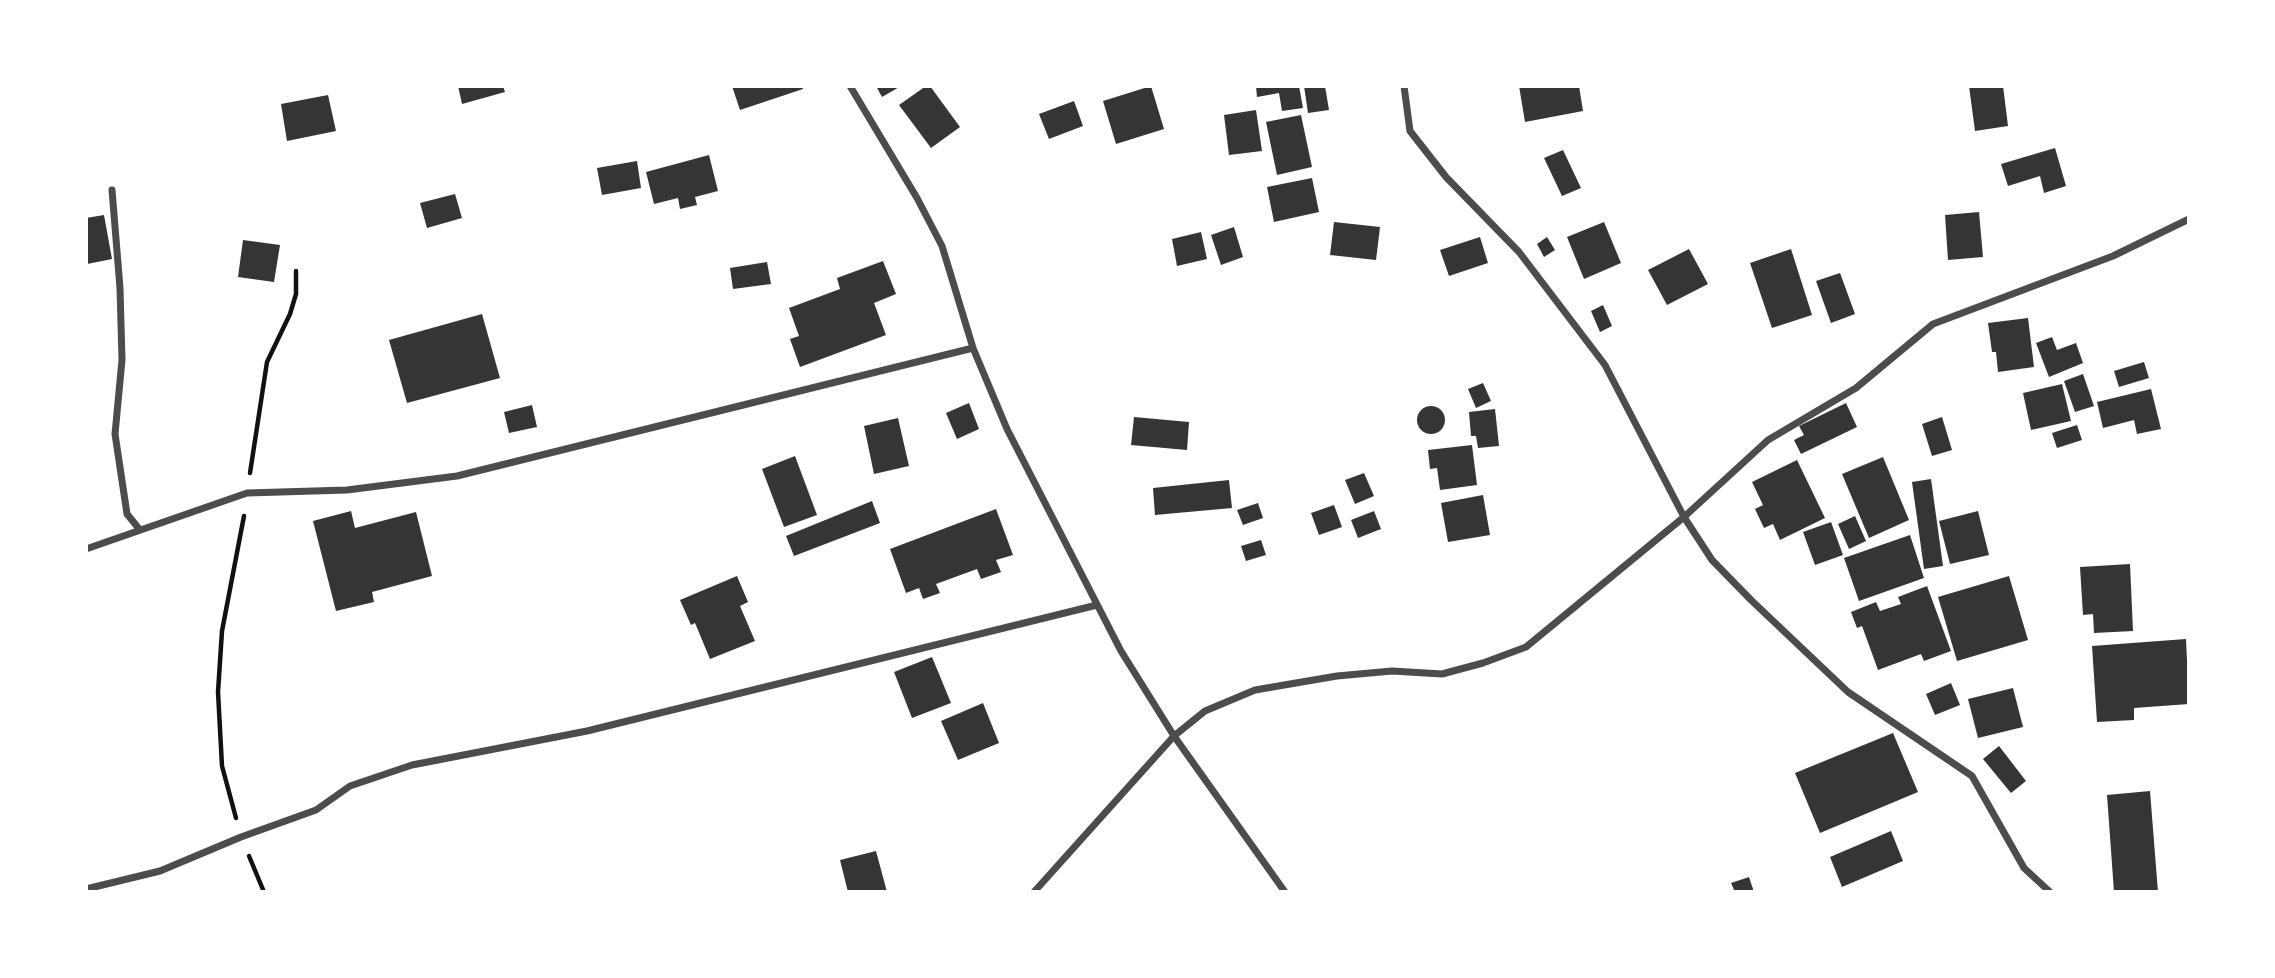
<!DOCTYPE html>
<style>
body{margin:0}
#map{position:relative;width:2275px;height:978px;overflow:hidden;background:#fff;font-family:Mulish,sans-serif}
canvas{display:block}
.frame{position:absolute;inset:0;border:88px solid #fff;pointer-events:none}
</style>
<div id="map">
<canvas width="2275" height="978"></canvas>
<div class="frame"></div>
</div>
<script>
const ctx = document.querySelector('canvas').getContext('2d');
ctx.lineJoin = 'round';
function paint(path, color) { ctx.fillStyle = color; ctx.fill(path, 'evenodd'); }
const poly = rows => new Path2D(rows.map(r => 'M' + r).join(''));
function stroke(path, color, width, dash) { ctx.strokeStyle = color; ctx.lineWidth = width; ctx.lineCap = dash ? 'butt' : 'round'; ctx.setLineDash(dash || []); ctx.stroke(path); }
const building = poly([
 [458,86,503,86,505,92,462,104],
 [732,86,802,86,803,89,740,110],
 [876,86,901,86,882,97],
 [926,86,930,86,960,127,931,148,899,105],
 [1151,86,1164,129,1116,144,1103,101],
 [1256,86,1299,86,1303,108,1282,111,1279,93,1257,97],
 [1304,86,1325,86,1329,110,1308,113],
 [1519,86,1579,86,1583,111,1525,122],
 [1969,86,2003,86,2008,126,1975,131],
 [328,95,336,131,287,141,281,104],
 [1074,101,1083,126,1049,139,1039,114],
 [1256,110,1262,151,1229,155,1224,115],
 [1301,115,1312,167,1277,175,1266,122],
 [2055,148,2066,186,2044,193,2040,176,2008,186,2001,164],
 [1563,150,1581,188,1562,196,1544,158],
 [709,155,718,191,695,197,697,205,680,209,678,198,654,204,646,172],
 [637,161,641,188,602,195,597,168],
 [1312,178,1319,212,1274,222,1267,187],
 [455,194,462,218,427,228,420,203],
 [1979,212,1983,257,1948,260,1945,215],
 [104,215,112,259,87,264,86,218],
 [1334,222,1380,227,1376,260,1330,255],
 [1604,222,1621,263,1584,279,1567,237],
 [1234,227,1243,257,1221,265,1211,235],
 [1201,232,1207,259,1177,266,1172,239],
 [1480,237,1488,263,1449,276,1440,250],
 [1547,237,1555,250,1544,257,1537,244],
 [243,240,280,245,274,282,238,277],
 [1689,249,1708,284,1667,305,1648,270],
 [1791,249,1812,315,1772,328,1750,263],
 [883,261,896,294,874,303,886,335,800,367,790,339,799,336,789,308,840,289,837,278],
 [767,262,771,284,733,289,730,268],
 [1840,273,1855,314,1831,323,1816,281],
 [1603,305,1612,326,1600,332,1591,311],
 [482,314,500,378,407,403,389,340],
 [2028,318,2034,367,1998,372,1996,352,1992,352,1988,323],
 [2052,337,2057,350,2076,343,2083,363,2049,377,2036,343],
 [2144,362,2149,378,2119,387,2114,371],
 [2083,374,2094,406,2075,412,2064,381],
 [1483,383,1491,401,1476,408,1468,389],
 [2062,384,2071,421,2031,430,2023,393],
 [2151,389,2161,429,2137,434,2134,420,2103,428,2097,402],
 [969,403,979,429,957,439,946,413],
 [1846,403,1857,427,1801,454,1794,440,1804,435,1799,426],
 [532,405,537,427,509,433,504,412],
 '1417 420a14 14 0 1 1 28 0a14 14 0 1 1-28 0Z',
 [1495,409,1499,446,1478,448,1476,436,1471,436,1469,412],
 [1134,417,1189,422,1187,450,1131,445],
 [1942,417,1952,450,1932,456,1922,424],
 [898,418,909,466,874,474,864,426],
 [2077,425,2082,440,2057,448,2052,433],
 [1472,445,1477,485,1440,490,1437,468,1430,469,1428,450],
 [795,456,817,515,784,527,762,469],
 [1883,457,1909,520,1869,538,1842,474],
 [1797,460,1825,518,1780,540,1773,524,1764,528,1755,509,1763,505,1752,482],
 [1364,473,1374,496,1355,504,1345,480],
 [1931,479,1943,566,1924,569,1912,482],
 [1229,480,1232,508,1155,515,1153,488],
 [1483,495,1490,535,1448,542,1441,503],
 [872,501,880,523,794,556,786,536],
 [1258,503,1263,518,1243,525,1237,510],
 [1334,505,1342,527,1319,535,1311,513],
 [996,509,1013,555,996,560,1001,572,981,579,977,569,936,584,940,593,923,599,919,588,906,593,890,549],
 [351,511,355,528,416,512,432,576,372,592,374,602,336,611,313,521],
 [1374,511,1381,529,1358,538,1351,520],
 [1978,511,1989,555,1950,564,1939,521],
 [1855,516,1866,541,1849,549,1838,524],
 [1831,522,1843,555,1815,565,1803,532],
 [1910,535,1924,578,1859,601,1844,558],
 [1261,540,1266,555,1246,561,1241,546],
 [2130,564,2133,631,2094,633,2093,614,2083,615,2080,567],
 [737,576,748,602,740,606,755,641,710,659,695,623,691,625,680,600],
 [2009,576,2028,640,1957,661,1938,597],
 [1927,586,1951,651,1924,661,1921,654,1878,670,1862,626,1857,628,1851,612,1876,602,1880,611,1901,604,1898,597],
 [2186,639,2189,704,2134,708,2134,720,2097,722,2092,646],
 [932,657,951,703,912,718,894,672],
 [1951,683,1960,705,1935,715,1926,694],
 [2013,688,2023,727,1978,738,1968,699],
 [983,703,999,743,958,760,941,721],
 [1893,733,1918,792,1820,833,1795,773],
 [1999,746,2026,781,2011,793,1983,759],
 [2150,791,2158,892,2114,892,2107,795],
 [1891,831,1903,861,1842,887,1830,857],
 [876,851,887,892,848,892,840,860],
 [1749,877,1754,892,1735,892,1731,883]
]);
const path = poly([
 [250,473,267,362,290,314,296,294,296,271],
 [236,818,222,766,218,692,222,631,244,516],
 [249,856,264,892]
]);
const minor = poly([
 [850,86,917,198,942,246,973,348,1007,429,1121,651,1174,736,1285,892],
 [1404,86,1410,131,1446,177,1519,252,1605,365,1684,517,1712,560,1751,600,1848,692,1972,776,2024,868,2050,892],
 [112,190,120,288,122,360,115,434,127,514,140,530],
 [86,549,247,493,347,490,457,476,973,348],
 [86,889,160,871,241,837,316,810,350,786,412,765,587,731,1097,605],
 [1034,892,1174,736,1205,711,1255,690,1337,676,1392,671,1442,674,1483,663,1526,647,1684,517,1768,440,1856,388,1933,324,2113,256,2189,219]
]);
paint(building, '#353535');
stroke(path, '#111', 4.5);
stroke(minor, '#4c4c4c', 7);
</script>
